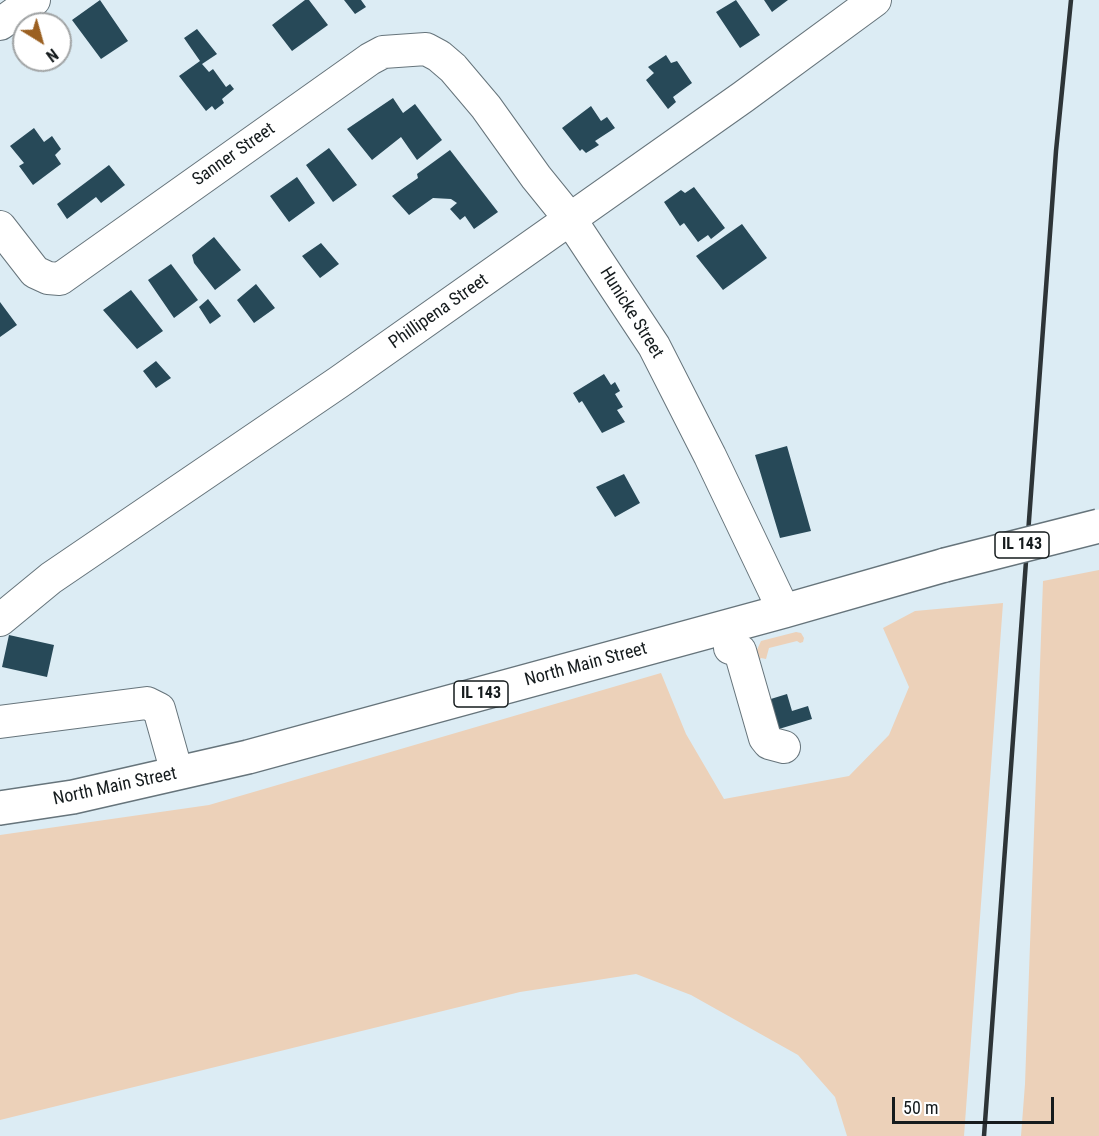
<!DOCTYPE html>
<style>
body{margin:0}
#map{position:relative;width:1099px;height:1136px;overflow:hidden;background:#dcecf4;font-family:"Roboto Condensed",sans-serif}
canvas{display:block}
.north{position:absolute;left:12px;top:12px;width:60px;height:60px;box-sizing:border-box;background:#fff;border:2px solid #a1a4a5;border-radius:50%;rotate:143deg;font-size:16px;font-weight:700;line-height:24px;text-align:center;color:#151b1d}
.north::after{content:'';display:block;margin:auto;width:21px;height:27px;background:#9b6021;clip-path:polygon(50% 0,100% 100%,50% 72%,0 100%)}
.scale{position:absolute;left:892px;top:1097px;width:162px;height:27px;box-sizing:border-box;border:3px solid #151b1d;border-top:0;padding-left:8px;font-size:18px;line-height:21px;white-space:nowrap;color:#151b1d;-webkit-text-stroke:4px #fff;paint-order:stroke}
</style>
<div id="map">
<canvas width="1099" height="1136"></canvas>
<div class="north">N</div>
<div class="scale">50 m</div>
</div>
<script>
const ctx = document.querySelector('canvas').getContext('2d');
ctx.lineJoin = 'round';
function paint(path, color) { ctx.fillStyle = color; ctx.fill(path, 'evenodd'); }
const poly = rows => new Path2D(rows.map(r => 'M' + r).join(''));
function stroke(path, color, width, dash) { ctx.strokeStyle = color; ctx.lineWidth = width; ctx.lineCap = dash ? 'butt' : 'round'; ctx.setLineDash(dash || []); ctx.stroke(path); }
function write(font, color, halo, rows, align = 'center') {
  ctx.font = font + ' "Roboto Condensed",sans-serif'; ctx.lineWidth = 6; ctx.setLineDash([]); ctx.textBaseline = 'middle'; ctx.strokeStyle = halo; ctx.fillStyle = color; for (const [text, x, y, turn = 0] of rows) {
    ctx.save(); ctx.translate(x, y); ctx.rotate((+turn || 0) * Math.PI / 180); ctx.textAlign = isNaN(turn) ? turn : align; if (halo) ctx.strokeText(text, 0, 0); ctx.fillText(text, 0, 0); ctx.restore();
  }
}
const green = poly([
 [1099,570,1099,1136,1021,1136,1025,1084,1043,581],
 [1003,603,964,1136,847,1136,835,1097,798,1055,691,995,636,974,520,992,0,1120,0,835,209,805,661,673,686,734,724,799,849,776,889,735,909,687,883,628,915,611],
 [796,632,801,633,804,638,803,642,800,643,797,641,769,648,766,659,761,658,759,661,756,652,761,641]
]);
const building = poly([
 [100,0,128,41,101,59,72,20],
 [305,0,309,0,328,25,292,51,272,25],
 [344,0,361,0,366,7,355,14],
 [736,0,760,35,740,48,716,12],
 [764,0,788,0,772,12],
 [197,29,217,54,202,64,209,72,213,69,226,87,230,84,234,89,222,99,224,103,215,110,212,106,206,111,179,76,200,61,184,38],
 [666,55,671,63,677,61,692,83,673,97,676,102,668,109,646,80,654,73,648,67],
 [393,98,403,113,415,104,442,140,417,160,401,137,372,160,347,129],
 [591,106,601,121,607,117,615,128,595,141,599,145,586,153,582,149,580,151,562,128],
 [34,128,44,142,52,136,61,149,55,155,61,164,33,185,19,166,24,163,10,146],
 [329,148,357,185,333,202,306,165],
 [450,150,498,212,474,229,465,216,460,220,450,209,457,203,451,199,433,198,409,215,392,196,418,178,417,174],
 [109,165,125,185,101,203,96,197,67,219,57,204],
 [297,177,315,203,289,222,270,196],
 [694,187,725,228,711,239,708,235,698,242,684,223,680,226,664,202,681,190,685,193],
 [742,224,767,258,723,290,696,256],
 [214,237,241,270,215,290,194,263,192,255],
 [321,243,339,264,320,278,302,256],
 [171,264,198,300,174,318,148,280],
 [256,284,275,308,254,323,237,300],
 [131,290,163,331,137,349,103,310],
 [208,299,221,316,210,324,199,307],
 [0,302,17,325,0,337],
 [156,361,171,378,156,388,143,371],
 [604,374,611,385,615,382,620,391,615,394,623,407,617,410,625,422,602,433,582,401,579,403,573,393],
 [787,446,811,531,780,538,755,455],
 [624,474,640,503,615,517,596,487],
 [9,635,54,645,47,677,2,667],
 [787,694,792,711,808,706,812,719,769,732,761,702]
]);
const minor = poly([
 [0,24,34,0],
 [0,227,35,272,48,278,60,279,370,59,383,52,426,49,439,56,453,68,486,107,536,177,570,219,654,346,710,456,784,611],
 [0,620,51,578,339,382,743,97,875,0],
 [730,648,740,651,765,738,769,743,784,747],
 [0,722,147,703,159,709,177,773]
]);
const major = poly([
 [0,808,73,797,248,757,784,611,945,565]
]);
const rail = poly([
 [984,1136,1056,151,1071,0]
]);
const majorBridge = poly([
 [945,565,1099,526]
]);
const shields = [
 [1022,545,54],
 [481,694,54]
];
const shieldNames = [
 ["IL 143",1022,545],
 ["IL 143",481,694]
];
const streetNames = [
 ["Sanner Street",234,155,-35],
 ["Phillipena Street",439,312,-35],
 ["Hunicke Street",631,313,58],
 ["North Main Street",586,665,-15],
 ["North Main Street",115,787,-12]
];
paint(green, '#ecd1b9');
paint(building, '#274958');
stroke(minor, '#66747b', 34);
stroke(major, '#66747b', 36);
stroke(minor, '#fff', 32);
stroke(major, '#fff', 33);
stroke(rail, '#2d3437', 4.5);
stroke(majorBridge, '#66747b', 36, []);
stroke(majorBridge, '#fff', 33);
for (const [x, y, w] of shields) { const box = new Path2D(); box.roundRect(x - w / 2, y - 13, w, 26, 4.5); ctx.fillStyle = '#fff'; ctx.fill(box); stroke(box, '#151b1d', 1.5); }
write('bold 16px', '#151b1d', null, shieldNames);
write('18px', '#151b1d', '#fff', streetNames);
</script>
